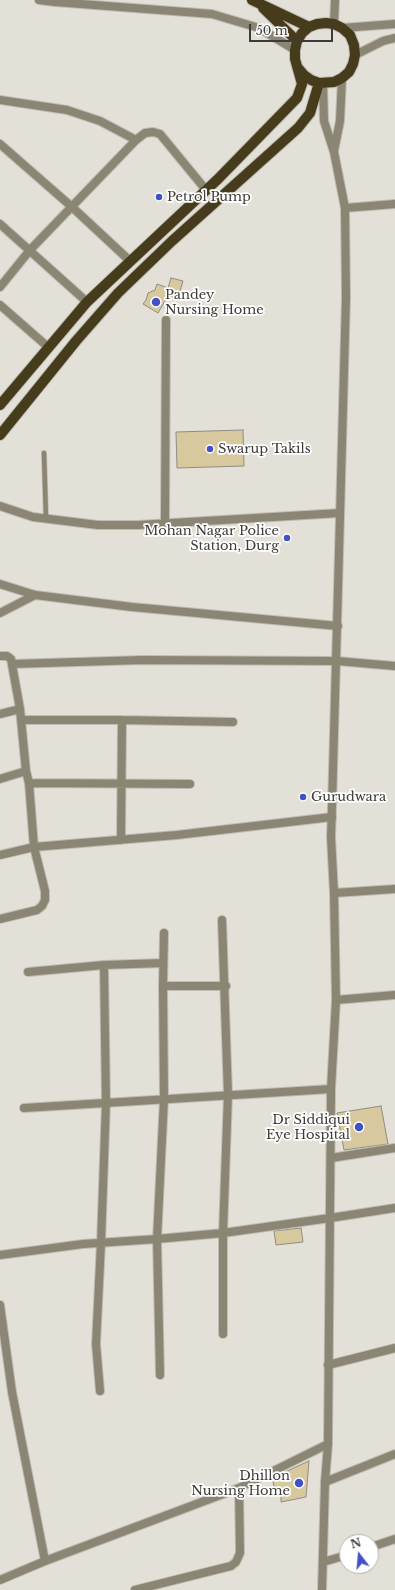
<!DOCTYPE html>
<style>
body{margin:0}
#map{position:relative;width:395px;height:1590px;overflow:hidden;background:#e3e0d7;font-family:"Libre Baskerville",serif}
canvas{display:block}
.north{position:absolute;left:339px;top:1534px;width:40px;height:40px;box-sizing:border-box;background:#fff;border:1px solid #b1b1af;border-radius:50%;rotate:344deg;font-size:11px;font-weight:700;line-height:16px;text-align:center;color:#3c3b38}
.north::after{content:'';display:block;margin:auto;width:14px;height:18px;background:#4252c6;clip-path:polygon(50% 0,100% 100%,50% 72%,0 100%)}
.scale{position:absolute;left:249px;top:24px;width:84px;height:18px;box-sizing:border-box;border:2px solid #3c3b38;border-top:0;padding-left:5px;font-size:12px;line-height:14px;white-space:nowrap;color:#3c3b38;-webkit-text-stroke:3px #fff;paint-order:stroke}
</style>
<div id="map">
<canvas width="395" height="1590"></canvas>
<div class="north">N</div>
<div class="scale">50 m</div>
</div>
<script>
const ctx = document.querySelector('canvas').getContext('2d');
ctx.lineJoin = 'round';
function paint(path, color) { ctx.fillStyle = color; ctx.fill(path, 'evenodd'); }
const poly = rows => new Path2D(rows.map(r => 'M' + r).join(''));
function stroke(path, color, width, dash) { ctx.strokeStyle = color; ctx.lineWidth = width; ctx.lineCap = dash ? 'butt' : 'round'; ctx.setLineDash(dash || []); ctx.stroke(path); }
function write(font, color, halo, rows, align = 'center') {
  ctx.font = font + ' "Libre Baskerville",serif'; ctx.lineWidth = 3.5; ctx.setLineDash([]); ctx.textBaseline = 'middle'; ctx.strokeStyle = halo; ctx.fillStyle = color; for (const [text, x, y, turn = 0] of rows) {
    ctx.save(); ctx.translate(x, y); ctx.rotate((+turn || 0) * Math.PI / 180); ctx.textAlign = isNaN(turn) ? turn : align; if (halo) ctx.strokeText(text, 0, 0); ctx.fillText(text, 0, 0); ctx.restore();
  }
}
const building = poly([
 [171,278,183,281,178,298,168,296,158,313,143,304,146,300,148,293,155,290,157,284,168,288,171,278],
 [243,430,244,466,177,468,176,432,243,430],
 [381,1106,388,1144,344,1150,337,1113,381,1106],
 [301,1228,303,1242,276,1245,274,1231,301,1228],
 [309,1461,306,1497,281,1502,281,1494,276,1494,272,1478,309,1461]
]);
const service = poly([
 [44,453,46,519]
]);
const minor = poly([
 [39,0,55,2,212,14,259,28,295,50],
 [334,24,335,0],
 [0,100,67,110,100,121,136,140],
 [0,144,72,207,130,261],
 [345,208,395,204],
 [0,224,87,302],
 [0,287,30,250,136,140,145,133,153,132,160,134,206,190],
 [0,305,48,347],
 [0,506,33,517,98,525,138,525,340,513],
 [165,522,166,320],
 [0,584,35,595,132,607,338,626],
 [0,613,35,595],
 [0,656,7,656,11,659,20,709,26,771,29,783,34,847,45,891,45,900,42,906,37,910,0,919],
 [12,664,142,660,337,661,395,666],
 [0,714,20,709],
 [22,720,122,720,233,722],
 [0,779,26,771],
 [29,783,190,784],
 [121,840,122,720],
 [0,855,34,847,177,835,332,817],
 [334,893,395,889],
 [222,920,228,1095,223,1233,223,1334],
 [28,972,104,965,163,963],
 [163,986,226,986],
 [336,1000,395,995],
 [24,1108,331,1089],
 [331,1158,395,1148],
 [0,1255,83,1244,157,1239,223,1233,330,1218,395,1208],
 [0,1305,12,1392,45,1561],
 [328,1365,395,1348],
 [160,1375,157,1239,164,1099,163,986,164,933],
 [100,1391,96,1344,101,1243,106,1103,104,965],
 [325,1482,395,1454],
 [371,1547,395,1539],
 [323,1562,347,1555],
 [0,1580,45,1561,239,1488,328,1444],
 [135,1590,231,1566,236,1562,240,1553,239,1488]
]);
const tertiary = poly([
 [342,28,395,24],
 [355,55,383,41,395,38],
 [334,151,340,121,342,78],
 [322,1590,325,1482,328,1444,331,1089,336,1000,334,893,331,837,332,806,346,298,345,208,334,152,324,121,323,83]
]);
const primary = poly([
 [252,0,309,27],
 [263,8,297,41],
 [0,405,87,302,218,179,297,98,302,84,295,59,295,50,297,41,302,33,309,27,317,24,326,23,334,24,342,28,350,35,354,45,355,55,353,64,349,72,342,78,334,82,319,83,311,80,304,75,298,68],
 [0,435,76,341,118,293,172,241,298,128,310,113,319,83]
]);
const markers = [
 [159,197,4,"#4252c6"],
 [156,302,5,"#4252c6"],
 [210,449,4,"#4252c6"],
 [287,538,4,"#4252c6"],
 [303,797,4,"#4252c6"],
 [359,1127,5,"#4252c6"],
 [299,1483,5,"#4252c6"]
];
const poiNames = [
 ["Petrol Pump",167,197],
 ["Pandey",165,295],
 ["Nursing Home",165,310],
 ["Swarup Takils",218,449],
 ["Mohan Nagar Police",279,531,"right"],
 ["Station, Durg",279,546,"right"],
 ["Gurudwara",311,797],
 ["Dr Siddiqui",350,1120,"right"],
 ["Eye Hospital",350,1135,"right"],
 ["Dhillon",290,1476,"right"],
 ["Nursing Home",290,1491,"right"]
];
paint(building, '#d7c99d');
stroke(building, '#8f8c84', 1);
stroke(service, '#bebcb4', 6);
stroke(minor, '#bebcb4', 10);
stroke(tertiary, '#bebcb4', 10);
stroke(primary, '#bebcb4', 12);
stroke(service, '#8b8573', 4.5);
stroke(minor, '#8b8573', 8);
stroke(tertiary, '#8b8573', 8);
stroke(primary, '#463c1b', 10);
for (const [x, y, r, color] of markers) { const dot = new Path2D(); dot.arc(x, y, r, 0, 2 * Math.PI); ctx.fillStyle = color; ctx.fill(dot); stroke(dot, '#fff', 1.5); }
write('13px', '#3c3b38', '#fff', poiNames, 'left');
</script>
